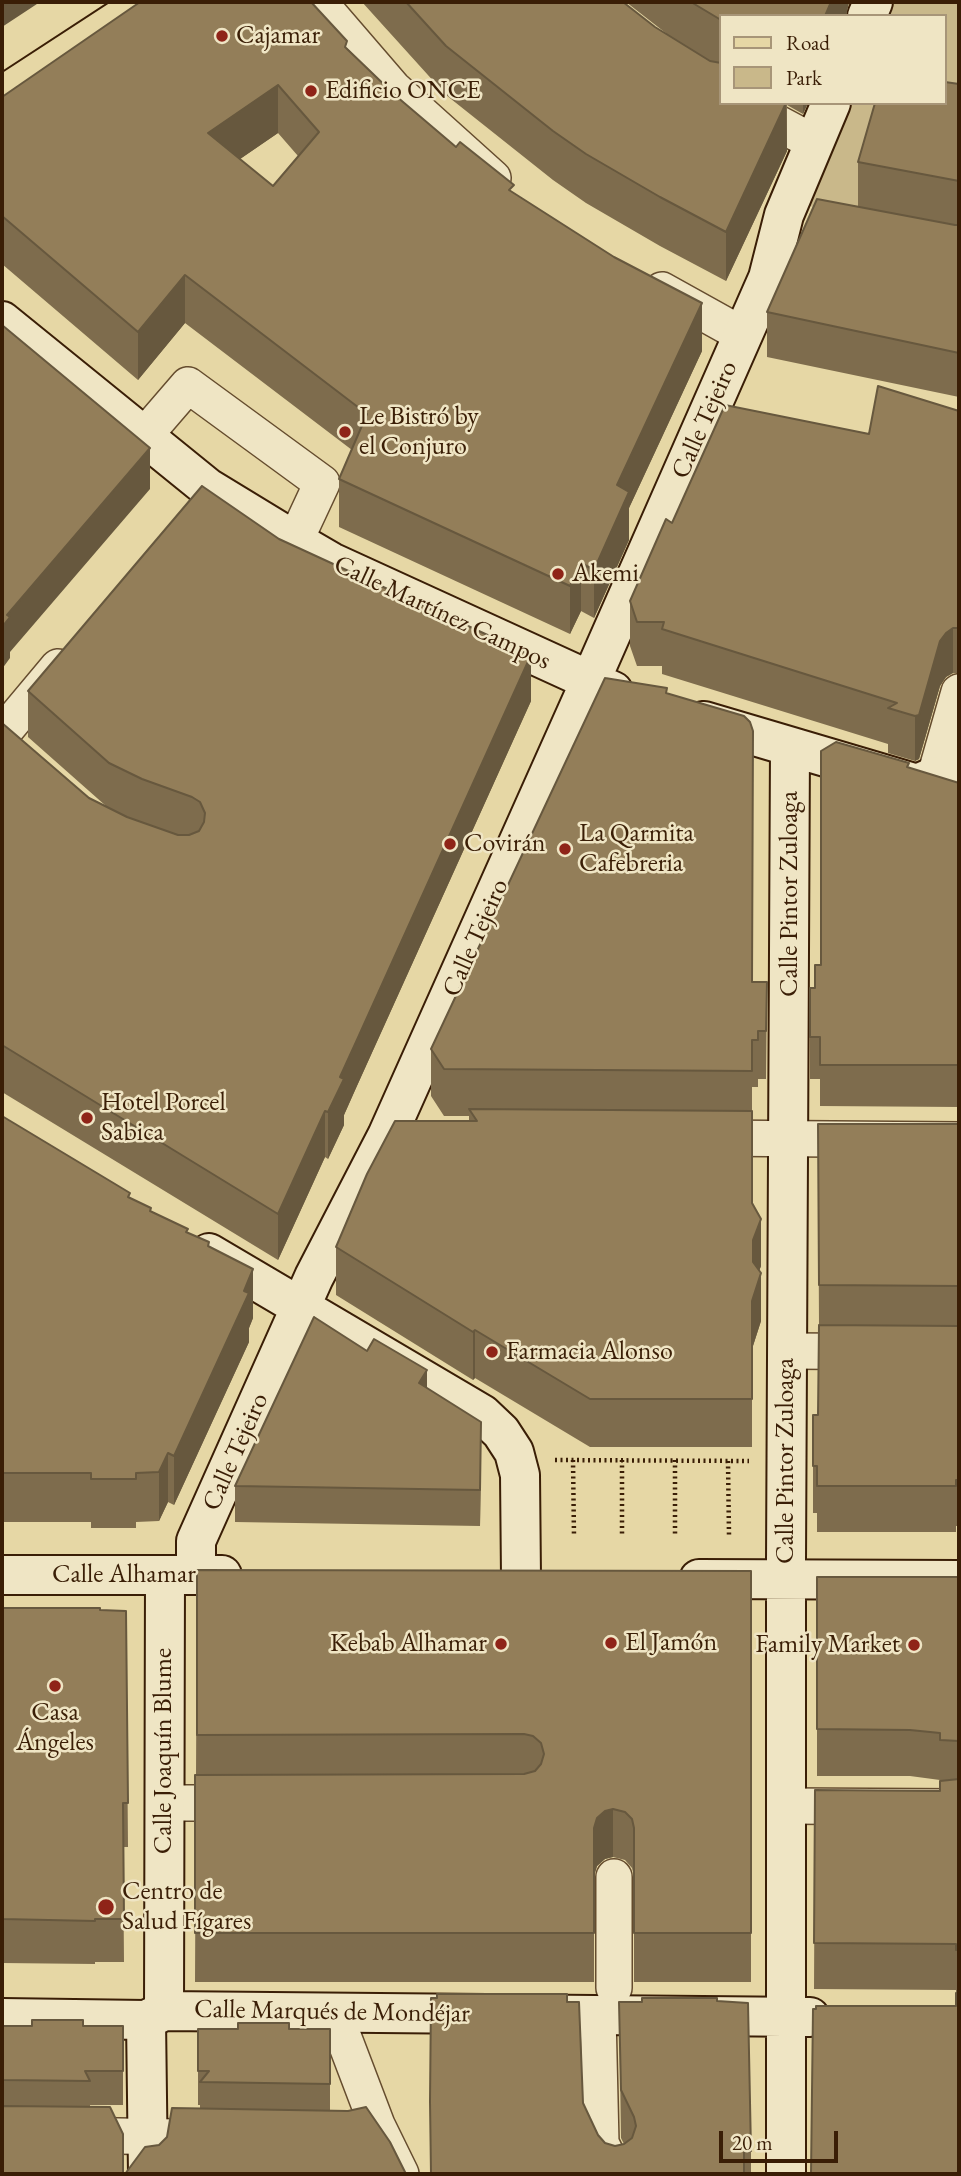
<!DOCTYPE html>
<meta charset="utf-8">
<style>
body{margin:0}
#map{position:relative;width:961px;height:2176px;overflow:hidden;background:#e6d7a5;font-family:"EB Garamond",serif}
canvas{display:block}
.frame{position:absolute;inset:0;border:4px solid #3a1e06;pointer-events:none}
.legend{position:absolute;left:719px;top:14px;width:228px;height:91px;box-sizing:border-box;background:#efe5c4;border:2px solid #a79578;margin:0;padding:9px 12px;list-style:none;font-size:21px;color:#3a1e06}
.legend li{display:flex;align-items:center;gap:14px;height:35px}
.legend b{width:35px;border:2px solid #a79578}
.scale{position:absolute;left:719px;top:2131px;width:119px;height:32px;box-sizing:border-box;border:4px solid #3a1e06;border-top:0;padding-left:9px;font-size:21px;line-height:24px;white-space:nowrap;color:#3a1e06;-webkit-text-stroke:5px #efe5c4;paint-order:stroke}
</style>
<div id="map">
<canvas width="961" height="2176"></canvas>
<div class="frame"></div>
<ul class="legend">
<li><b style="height:9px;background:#e6d7a5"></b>Road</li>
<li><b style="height:19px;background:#c9b88a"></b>Park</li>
</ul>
<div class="scale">20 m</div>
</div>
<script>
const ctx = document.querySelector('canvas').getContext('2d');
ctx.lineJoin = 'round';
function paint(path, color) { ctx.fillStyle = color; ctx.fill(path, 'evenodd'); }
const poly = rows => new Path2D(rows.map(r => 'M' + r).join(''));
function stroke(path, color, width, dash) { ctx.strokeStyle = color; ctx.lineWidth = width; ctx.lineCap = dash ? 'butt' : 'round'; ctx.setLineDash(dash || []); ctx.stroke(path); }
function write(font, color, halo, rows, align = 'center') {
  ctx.font = font + ' "EB Garamond",serif'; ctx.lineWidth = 5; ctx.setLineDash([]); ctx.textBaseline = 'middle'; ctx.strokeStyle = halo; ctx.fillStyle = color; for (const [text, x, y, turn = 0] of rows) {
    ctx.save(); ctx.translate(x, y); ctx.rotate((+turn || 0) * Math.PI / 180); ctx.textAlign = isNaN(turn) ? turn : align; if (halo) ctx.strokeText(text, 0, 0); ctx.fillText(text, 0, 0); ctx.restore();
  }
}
const green = poly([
 [885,2,959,2,959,129,856,215,799,204,842,103,945,103,945,16,879,16]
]);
const path = poly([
 [555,1460,749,1461],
 [573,1460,574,1536],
 [622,1460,622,1536],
 [675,1460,675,1536],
 [728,1461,729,1535]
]);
const street = poly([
 [319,2,393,88,493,178],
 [740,103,800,135],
 [662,290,743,335],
 [144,436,188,385,322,483,295,541],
 [2,734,58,667],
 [935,776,959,692],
 [706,1138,959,1140],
 [787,1351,959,1352],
 [164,1803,241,1803],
 [786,1806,959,1807],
 [614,1877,614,1988],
 [334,2012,377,2125,401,2174],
 [598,2015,601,2143,616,2174],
 [2,2134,177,2137]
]);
const secondary = poly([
 [867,16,873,2],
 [2,321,208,488,295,541,331,562,613,691],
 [704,721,917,784,935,776,959,782],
 [209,1253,482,1414,501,1432,514,1452,520,1475,521,1578],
 [2,1575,222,1575],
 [196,1575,196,1541,314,1277,387,1136,590,682,768,278,784,215,831,103],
 [699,1579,959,1580],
 [164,2011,165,1575],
 [2,2018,146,2020,164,2011,810,2017],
 [146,2020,148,2174],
 [786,2174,786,1561,790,748]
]);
const primary = poly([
 [2,96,146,2]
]);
const wall = poly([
 [362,2,623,2,655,27,667,34,626,2,849,2,846,16,721,16,721,103,808,103,803,114,787,105,787,151,726,281,660,246,586,203,553,180,446,95],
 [347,48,396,96,456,147,514,194,702,351,629,508,629,540,594,618,581,611,570,634,339,527,339,479,352,450,185,323,138,380,2,264,2,97],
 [278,133,298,156,273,186,240,159],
 [959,84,959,397,767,357,767,312,858,207,858,162],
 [959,411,959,673,953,673,946,677,940,686,919,759,915,761,888,753,888,744,662,674,662,666,637,666,630,646,630,601,672,523,869,434],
 [279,539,531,701,356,1088,344,1115,344,1125,328,1159,325,1157,278,1260,2,1092,2,723,89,798,106,806,28,737,28,691],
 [667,694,752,982,767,982,766,1079,758,1079,758,1087,752,1087,752,1203,761,1266,759,1271,761,1321,752,1349,752,1447,590,1447,475,1378,473,1380,336,1295,336,1247,469,1121,469,1116,444,1116,431,1096,431,1049],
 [909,768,959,783,959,1107,820,1106,820,1079,810,1079,810,1037,815,988,821,965],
 [2,1116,151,1212,188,1233,209,1247,253,1318,249,1328,249,1342,174,1505,168,1502,159,1521,136,1522,136,1528,91,1528,91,1522,2,1522],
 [818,1124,959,1124,959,1526,956,1526,956,1532,817,1532,817,1513,813,1513,813,1429,818,1415,819,1326],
 [427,1388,481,1458,480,1526,235,1522,235,1486],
 [197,1570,751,1571,751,1982,634,1982,634,1876,632,1868,625,1860,613,1857,605,1859,597,1866,594,1876,594,1982,195,1982],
 [817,1577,959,1577,959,2174,956,1990,814,1989,815,1790,940,1791,940,1780,910,1776,817,1776],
 [100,1610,126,1611,128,1847,123,1847,124,1962,95,1962,95,1964,2,1963,2,1611],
 [717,2001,751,2151,751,2174,430,2174,430,2101,567,2002,583,2103,598,2135,605,2143,615,2146,624,2144,621,2138,619,2002],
 [2,2026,123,2026,123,2105,90,2105,90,2107,2,2174],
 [198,2029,330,2029,330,2111,159,2145,200,2109,200,2105,198,2105]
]);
const shadedWall = poly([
 [2,2,40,2,2,27],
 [831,2,849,2,846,16,825,16],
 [278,85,278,133,208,181,208,133],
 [786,103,787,151,726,281,726,232],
 [803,103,808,103,803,114],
 [185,275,185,323,138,380,138,332],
 [702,303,702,351,629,508,629,540,594,618,594,570,617,485],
 [150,448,150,489,10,652,10,658,2,669,2,627,7,615],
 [581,563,581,611,570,634,570,586],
 [953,628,953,673,946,677,940,686,919,759,915,761,915,716,940,641,946,633],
 [531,655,531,701,356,1088,344,1115,344,1125,328,1159,328,1112,340,1077],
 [325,1111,325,1157,278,1260,278,1214],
 [761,1219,761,1266,753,1287,753,1240],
 [253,1269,253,1318,249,1328,249,1342,174,1505,174,1456],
 [761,1273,761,1321,752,1349,752,1301],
 [475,1330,475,1378,473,1380,473,1332],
 [427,1370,427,1407,419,1383],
 [481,1422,481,1458,480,1526,480,1490],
 [168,1453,168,1502,159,1521,159,1472],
 [613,1809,613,1857,605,1859,597,1866,594,1876,594,1982,594,1828,597,1818,605,1811]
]);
const building = poly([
 [140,2,311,2,347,41,345,47,396,96,456,147,460,142,514,185,509,190,614,257,702,303,617,485,629,492,594,570,581,563,570,586,339,479,367,414,185,275,138,332,2,216,2,97,140,2],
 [278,85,319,132,273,186,208,133,278,85],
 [406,2,623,2,655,27,710,61,721,63,721,103,786,103,726,232,660,197,586,154,553,131,446,46,406,2],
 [691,2,831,2,825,16,721,16,721,20,691,2],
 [945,82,959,84,959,181,858,162,875,103,945,103,945,82],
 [817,199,955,225,959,225,959,353,767,312,817,199],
 [2,325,150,448,7,615,10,617,2,627,2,325],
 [878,386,959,411,959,628,953,628,946,633,940,641,919,715,915,716,888,708,897,703,662,629,664,622,637,622,630,601,666,519,672,523,725,405,869,434,878,386],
 [202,486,279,539,531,655,356,1042,340,1077,344,1079,328,1112,325,1111,278,1214,2,1045,2,723,89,798,127,817,178,835,189,835,199,831,204,822,205,813,200,802,192,797,142,779,109,763,28,691,202,486],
 [605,678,667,688,666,693,744,716,750,722,753,731,752,982,767,982,766,1031,758,1031,758,1040,752,1040,752,1071,444,1069,431,1049,605,678],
 [836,742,909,763,907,767,959,783,959,1065,820,1065,820,1037,810,1037,810,988,815,988,815,965,821,965,821,751,836,742],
 [469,1109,752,1111,752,1203,761,1219,753,1240,753,1262,761,1273,752,1301,752,1399,590,1399,475,1330,473,1332,336,1247,367,1174,395,1121,477,1121,469,1109],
 [2,1116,130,1193,128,1197,151,1208,150,1211,188,1229,186,1232,209,1242,208,1246,253,1269,244,1291,249,1293,220,1356,174,1456,168,1453,159,1472,136,1473,136,1479,91,1479,91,1473,2,1473,2,1116],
 [818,1124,959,1124,959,1286,819,1285,818,1124],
 [314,1317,367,1351,374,1339,427,1370,419,1383,481,1422,480,1490,235,1486,314,1317],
 [819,1325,959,1326,959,1480,956,1480,956,1486,817,1486,817,1466,813,1466,813,1415,818,1415,819,1325],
 [197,1570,751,1571,751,1933,634,1933,634,1828,632,1819,625,1812,613,1809,605,1811,597,1818,594,1828,594,1933,195,1933,195,1775,524,1774,535,1771,541,1764,544,1754,541,1743,533,1736,524,1734,197,1735,197,1570],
 [817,1577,959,1577,959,1741,940,1740,940,1733,910,1730,817,1729,817,1577],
 [2,1608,100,1608,100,1610,126,1611,128,1803,123,1803,124,1919,95,1919,95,1921,2,1919,2,1608],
 [959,1779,959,1950,956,1950,956,1944,814,1943,815,1790,940,1791,940,1781,959,1779],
 [956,1993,959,1993,959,2174,811,2174,813,2009,816,2009,816,2006,956,2006,956,1993],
 [437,1994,567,1994,567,2002,579,2002,583,2103,598,2135,605,2143,615,2146,624,2144,632,2138,636,2126,634,2117,621,2090,619,2002,642,2002,642,1998,717,1998,717,2001,748,2003,751,2151,744,2152,744,2174,431,2174,430,2101,431,1998,437,1998,437,1994],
 [32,2020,83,2020,83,2026,123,2026,123,2071,85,2071,90,2081,2,2080,2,2026,32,2026,32,2020],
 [238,2023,289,2023,289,2029,330,2029,330,2084,200,2082,209,2071,198,2071,198,2029,238,2029,238,2023],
 [2,2106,110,2107,123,2134,123,2174,2,2174,2,2106],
 [366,2107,390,2142,406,2174,125,2174,145,2147,159,2145,167,2137,172,2108,348,2111,366,2107]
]);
const markers = [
 [222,36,7,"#8f2418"],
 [311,91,7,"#8f2418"],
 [345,432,7,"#8f2418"],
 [558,574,7,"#8f2418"],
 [450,844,7,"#8f2418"],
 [565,849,7,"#8f2418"],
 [87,1118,7,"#8f2418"],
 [492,1352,7,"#8f2418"],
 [611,1643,7,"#8f2418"],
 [501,1644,7,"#8f2418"],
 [914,1645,7,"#8f2418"],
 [55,1686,7,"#8f2418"],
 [106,1907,9,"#8f2418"]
];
const poiNames = [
 ["Cajamar",236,36],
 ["Edificio ONCE",325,91],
 ["Le Bistró by",359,417],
 ["el Conjuro",359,447],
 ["Akemi",572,574],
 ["La Qarmita",579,834],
 ["Cafebreria",579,864],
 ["Covirán",464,844],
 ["Hotel Porcel",101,1103],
 ["Sabica",101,1133],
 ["Farmacia Alonso",506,1352],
 ["El Jamón",625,1643],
 ["Kebab Alhamar",487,1644,"right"],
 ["Family Market",900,1645,"right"],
 ["Casa",55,1713,"center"],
 ["Ángeles",55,1743,"center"],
 ["Centro de",122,1892],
 ["Salud Fígares",122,1922]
];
const streetNames = [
 ["Calle Tejeiro",705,420,-66],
 ["Calle Martínez Campos",442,613,25],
 ["Calle Pintor Zuloaga",790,894,-90],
 ["Calle Tejeiro",476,938,-66],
 ["Calle Tejeiro",236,1452,-66],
 ["Calle Pintor Zuloaga",786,1461,-90],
 ["Calle Alhamar",124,1575],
 ["Calle Joaquín Blume",164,1751,-90],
 ["Calle Marqués de Mondéjar",332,2012,1]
];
paint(green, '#c9b88a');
stroke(street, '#654c2e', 38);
stroke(secondary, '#3a1e06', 42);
stroke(primary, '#3a1e06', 42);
stroke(path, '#3a1e06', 4.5, [2, 3.5]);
stroke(street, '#efe5c4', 35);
stroke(secondary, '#efe5c4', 38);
stroke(primary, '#e6d7a5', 38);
paint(wall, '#7e6c4d');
paint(shadedWall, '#67583e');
paint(building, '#937e59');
stroke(building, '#67583e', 2);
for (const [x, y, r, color] of markers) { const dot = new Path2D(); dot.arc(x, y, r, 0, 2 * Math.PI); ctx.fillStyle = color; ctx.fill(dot); stroke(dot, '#efe5c4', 2.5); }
write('26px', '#3a1e06', '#efe5c4', poiNames, 'left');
write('26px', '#3a1e06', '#efe5c4', streetNames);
</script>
